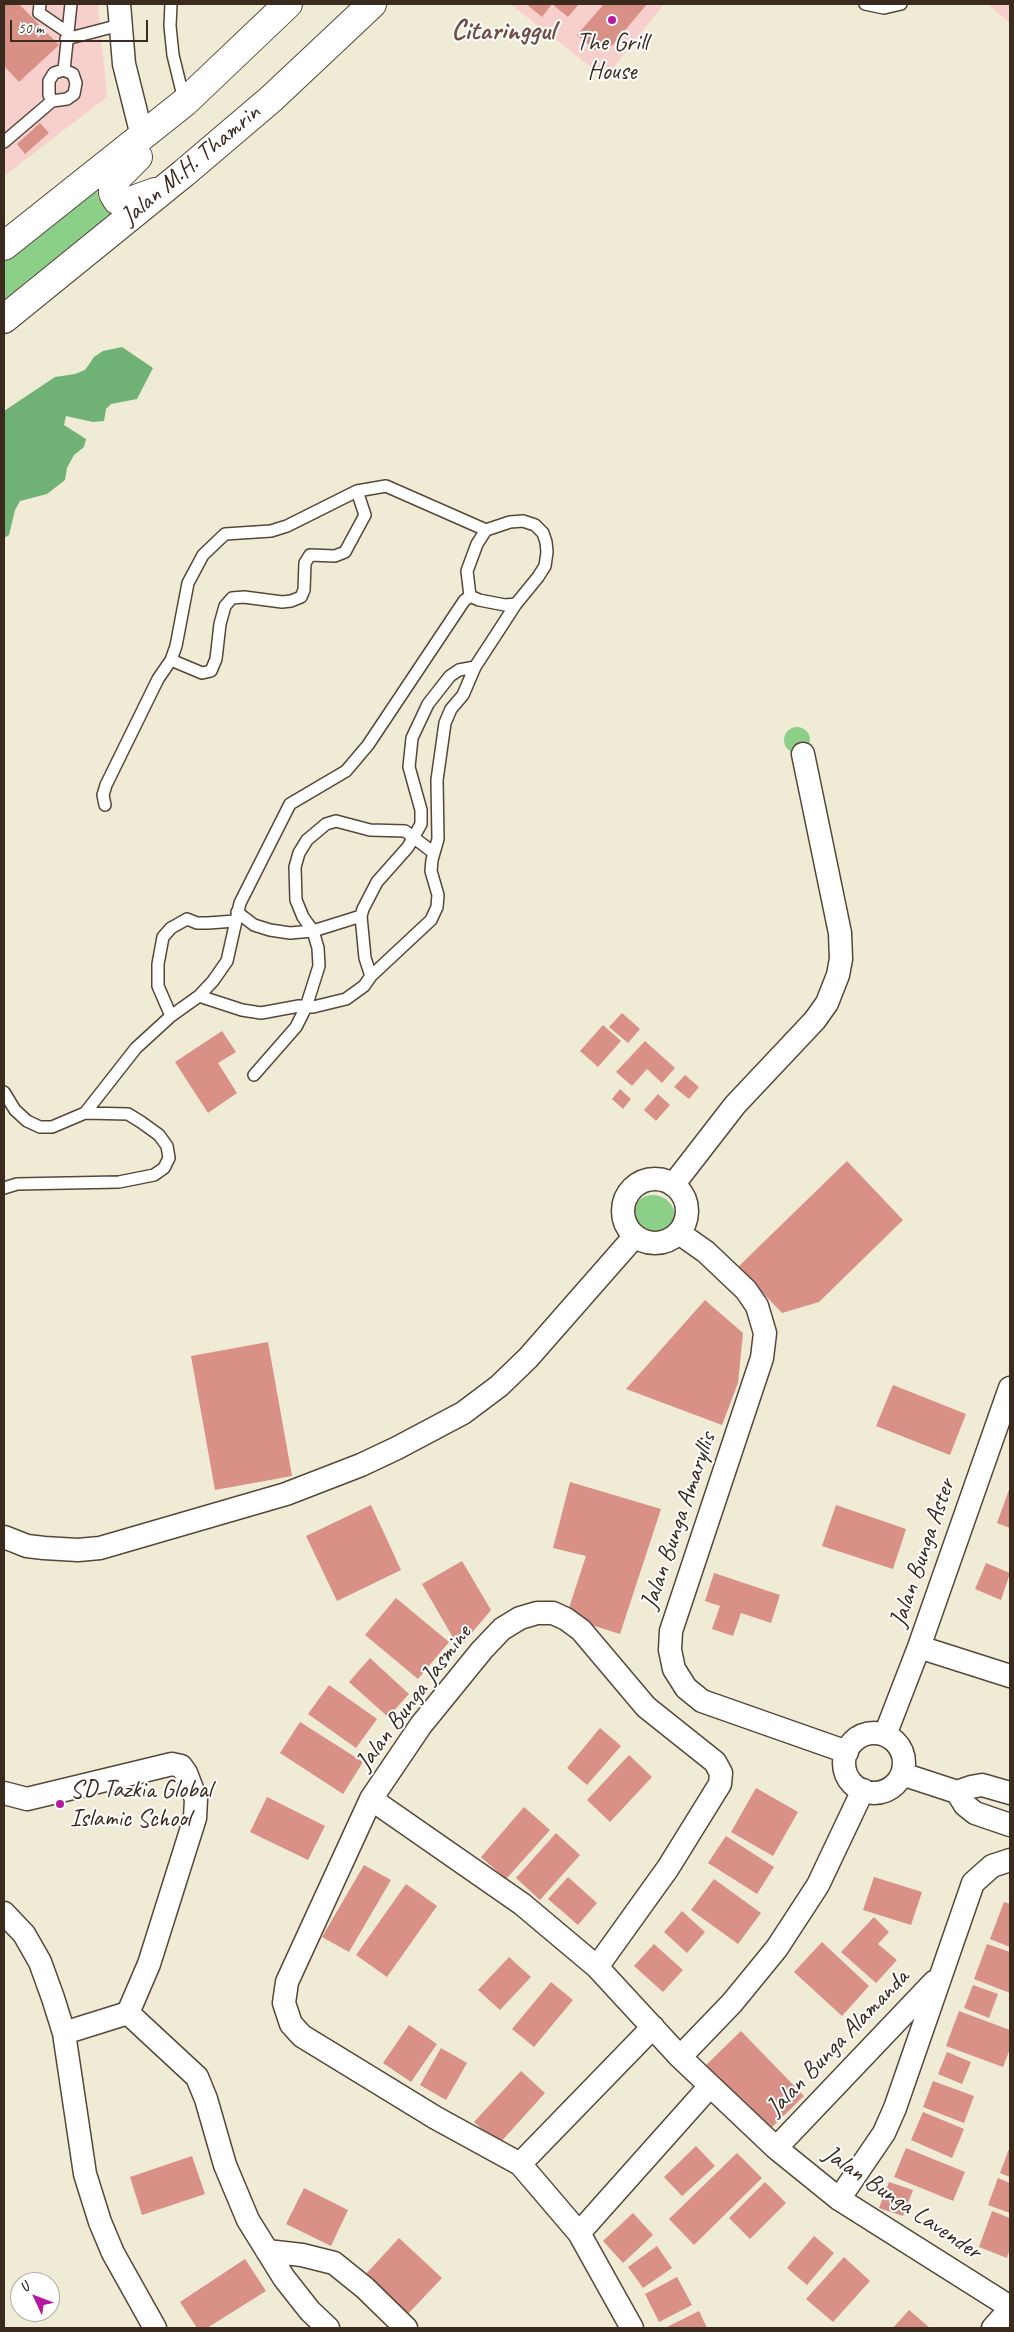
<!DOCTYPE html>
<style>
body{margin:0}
#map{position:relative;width:1014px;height:2332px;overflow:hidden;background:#f0ebd4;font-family:Caveat,sans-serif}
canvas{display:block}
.frame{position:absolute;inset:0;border:5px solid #3b2a1e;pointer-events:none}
.north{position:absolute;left:10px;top:2272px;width:50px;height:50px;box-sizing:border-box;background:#fff;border:1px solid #b1aaa5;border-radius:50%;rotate:313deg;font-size:14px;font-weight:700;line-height:20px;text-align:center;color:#3b2a1e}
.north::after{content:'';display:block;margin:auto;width:18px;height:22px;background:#b5179e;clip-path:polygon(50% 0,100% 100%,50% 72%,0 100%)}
.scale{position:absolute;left:10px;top:20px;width:138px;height:22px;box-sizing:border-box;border:2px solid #3b2a1e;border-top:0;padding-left:6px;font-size:15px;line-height:18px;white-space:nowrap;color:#3b2a1e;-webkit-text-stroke:4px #fff;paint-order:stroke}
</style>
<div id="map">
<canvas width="1014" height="2332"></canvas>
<div class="frame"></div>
<div class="north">U</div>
<div class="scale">50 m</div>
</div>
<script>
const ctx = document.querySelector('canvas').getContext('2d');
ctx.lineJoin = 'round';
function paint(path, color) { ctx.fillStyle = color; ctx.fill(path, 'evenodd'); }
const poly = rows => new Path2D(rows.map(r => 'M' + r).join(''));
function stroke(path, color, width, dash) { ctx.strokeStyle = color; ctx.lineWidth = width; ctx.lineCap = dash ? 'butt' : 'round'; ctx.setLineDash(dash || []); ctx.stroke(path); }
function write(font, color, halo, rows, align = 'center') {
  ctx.font = font + ' Caveat,sans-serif'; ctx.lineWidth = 4; ctx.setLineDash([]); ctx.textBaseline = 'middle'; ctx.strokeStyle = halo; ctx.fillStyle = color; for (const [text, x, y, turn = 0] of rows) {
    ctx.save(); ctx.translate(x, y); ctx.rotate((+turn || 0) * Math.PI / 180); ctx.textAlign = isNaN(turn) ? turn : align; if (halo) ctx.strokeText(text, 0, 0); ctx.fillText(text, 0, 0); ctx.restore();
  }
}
const built = poly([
 [4,4,98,4,107,97,4,176],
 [510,4,664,4,605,78],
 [987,4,1010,4,1010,23]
]);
const green = poly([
 [97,187,98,198,107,209,122,209,4,302,4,261],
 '784 740a13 13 0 1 1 26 0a13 13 0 1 1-26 0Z',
 '631 1217a22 22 0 1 1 44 0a22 22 0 1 1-44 0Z'
]);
const forest = poly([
 [122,347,153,368,137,399,111,404,106,409,104,421,93,422,66,416,64,425,86,439,84,447,74,455,67,468,65,480,47,494,20,501,15,510,9,535,4,538,4,411,55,377,75,374,85,370,94,357,103,351]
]);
const building = poly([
 [4,4,19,4,59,45,19,82,4,66],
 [526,4,579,4,568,17,552,4,542,17],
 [604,4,647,4,612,46,604,39,595,50,577,35],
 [40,123,49,133,25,154,17,144],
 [622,1013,640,1029,628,1043,609,1027],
 [603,1025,621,1041,598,1067,580,1051],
 [222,1031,236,1052,218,1063,237,1093,208,1113,175,1062],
 [645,1041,675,1068,662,1083,647,1069,632,1086,616,1072],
 [685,1075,699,1087,689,1099,674,1087],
 [620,1089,631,1099,623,1109,612,1099],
 [658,1094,670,1105,656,1121,644,1110],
 [847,1161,903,1220,819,1302,782,1313,738,1267],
 [705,1300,743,1333,738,1383,722,1425,626,1389],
 [268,1342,292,1476,215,1490,191,1356],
 [893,1385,966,1414,950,1455,876,1426],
 [570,1482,661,1509,620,1634,566,1617,586,1556,553,1548],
 [1010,1487,1010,1528,997,1523],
 [371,1505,401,1570,337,1601,306,1536],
 [836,1505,906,1529,893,1569,822,1546],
 [462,1561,491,1610,459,1648,422,1584],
 [986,1563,1010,1573,1001,1600,975,1589],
 [714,1573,780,1595,771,1623,741,1613,733,1636,712,1629,720,1606,705,1601],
 [396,1598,449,1642,418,1679,365,1635],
 [370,1658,409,1694,388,1717,349,1682],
 [329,1685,377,1719,356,1748,308,1714],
 [300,1722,363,1762,343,1794,280,1753],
 [600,1728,621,1746,587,1785,567,1768],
 [629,1755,652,1777,610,1822,587,1800],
 [756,1788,798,1812,773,1856,731,1832],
 [267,1797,325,1826,308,1860,250,1832],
 [524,1807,550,1830,506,1879,481,1857],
 [556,1833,580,1855,540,1900,516,1878],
 [726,1836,774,1867,757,1894,708,1863],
 [364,1865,391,1880,349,1952,322,1937],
 [568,1877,597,1903,578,1925,548,1899],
 [874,1877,922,1892,911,1925,863,1910],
 [714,1879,761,1913,738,1944,691,1910],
 [406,1884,437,1906,387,1977,356,1955],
 [1004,1902,1010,1904,1010,1947,990,1939],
 [682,1911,705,1932,687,1953,664,1932],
 [874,1917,889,1932,878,1944,897,1960,876,1983,841,1952],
 [822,1942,869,1986,842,2016,794,1972],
 [654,1944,683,1970,663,1992,634,1966],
 [987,1944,1010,1952,1010,1993,974,1979],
 [509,1957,531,1977,500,2010,478,1990],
 [551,1982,573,2000,534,2047,512,2029],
 [973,1985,998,1994,989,2018,964,2008],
 [959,2011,1010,2030,1010,2049,1003,2067,946,2046],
 [409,2025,437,2044,411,2082,383,2063],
 [741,2031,804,2096,768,2131,705,2066],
 [441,2048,467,2063,446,2100,420,2085],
 [947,2052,971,2062,962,2084,938,2074],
 [521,2071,545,2093,499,2144,474,2122],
 [933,2081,974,2096,964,2123,923,2107],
 [923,2112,964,2129,952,2158,911,2140],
 [696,2146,715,2166,682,2196,664,2177],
 [906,2148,965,2172,953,2201,894,2177],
 [1009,2149,1010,2149,1010,2177,1000,2173],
 [737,2153,762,2178,694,2245,669,2219],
 [192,2156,205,2194,142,2215,130,2177],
 [998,2178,1010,2183,1010,2213,988,2205],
 [765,2182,786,2203,750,2239,729,2218],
 [889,2182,913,2190,903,2216,879,2208],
 [304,2188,348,2210,331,2246,286,2224],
 [992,2211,1010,2218,1010,2248,1007,2258,979,2247],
 [633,2213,653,2235,623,2263,603,2241],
 [814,2236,834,2253,807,2285,787,2268],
 [399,2238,442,2278,406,2316,364,2276],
 [657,2246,672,2268,643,2288,628,2267],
 [844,2257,870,2281,833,2322,806,2299],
 [245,2259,266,2291,207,2328,197,2328,180,2302],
 [677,2277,692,2305,659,2322,645,2294],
 [909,2310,930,2328,893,2328],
 [699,2311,707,2328,665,2328]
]);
const service = poly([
 [40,4,39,13,67,32],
 [171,4,170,26,173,55,184,100],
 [865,4,884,8,901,4],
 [66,39,120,25],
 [52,101,67,99,74,94,76,83,73,74,64,70],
 [4,142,52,101,49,95,49,81,54,73,64,70,71,4],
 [523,521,535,525,543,533,546,542,547,552,545,566,538,577,516,604,505,605,479,600,470,596,467,571,477,544,486,530,510,522,523,521],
 [171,660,202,673,211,671,216,659,220,624,225,606,232,598,244,597,282,602,291,601,301,597,304,590,305,563,310,555,335,556,345,552,365,515,357,491],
 [105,805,103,795,106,785,158,679,171,660,176,646,188,583,203,555,225,534,271,531,287,526,357,491,386,486,486,530],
 [237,912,254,925,270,930,290,933,313,931,361,916],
 [371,976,365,958,361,916,363,909,377,882,408,847,421,824,421,810,409,767,412,738,428,704,450,676,459,670,475,667],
 [199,996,242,1010,261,1013,299,1006,313,1007,346,999,364,986,371,976,431,920,437,907,438,895,431,871,432,860,438,839,437,780,445,723,451,709,463,695,475,667,516,604],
 [171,1016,158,986,158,964,163,937,171,928,187,919,197,923,208,923,235,921],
 [254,1075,296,1027,306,1007,319,966,318,948,313,931,303,917,296,900,295,867,299,853,307,840,326,824,336,821,370,830,405,831,434,853],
 [4,1092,15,1110,27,1121,40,1127,52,1127,85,1113,136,1048,171,1016,199,996,213,981,227,961,240,903,290,804,346,771,368,745,464,601,470,596],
 [4,1188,17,1184,119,1182,154,1175,164,1168,169,1158,167,1146,159,1135,141,1122,128,1114,85,1113]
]);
const minor = poly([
 [119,4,124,64,142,136],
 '623 1211a32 32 0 1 1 64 0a32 32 0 1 1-64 0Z',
 [673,1185,735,1105,815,1020,827,1003,838,975,841,959,840,933,803,754],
 [679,1233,706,1252,746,1290,757,1306,765,1333,762,1358,671,1631,670,1650,674,1669,686,1688,702,1701,847,1752],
 [4,1537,27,1546,44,1548,78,1550,100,1548,286,1494,361,1465,397,1448,463,1413,499,1386,528,1358,635,1236],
 [919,1647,1010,1676],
 '844 1763a30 30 0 1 1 60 0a30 30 0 1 1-60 0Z',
 [885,1735,919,1647,1010,1388],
 [902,1774,957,1792,965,1805,975,1813,1010,1825],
 [957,1792,971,1787,982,1785,1010,1793],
 [4,1793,27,1799,172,1764,181,1766,186,1773,196,1799,195,1818,149,1964,128,2013],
 [371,1799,522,1904,597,1967,680,2057,776,2148,839,2199,1010,2307],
 [4,1913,24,1934,40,1962,53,1998,64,2033,85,2174,100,2222,113,2253,155,2328],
 [64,2033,128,2013,197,2077,206,2099,225,2165,248,2220,284,2278,310,2311,328,2328],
 [680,2057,732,2003,777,1948,818,1885,863,1790],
 [776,2148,934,1982],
 [520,2164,436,2118,302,2036,291,2024,284,2003,287,1982,371,1799,421,1725,482,1650,502,1629,520,1618,537,1613,553,1613,566,1619,581,1630,646,1707,715,1762,721,1773,720,1784,668,1868,597,1967],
 [839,2199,884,2133,895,2108,973,1883,992,1866,1010,1860],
 [579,2233,710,2086],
 [267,2251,302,2255,334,2263,365,2288,406,2328],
 [632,2328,579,2233,520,2164,653,2027],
 [993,2328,1010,2309]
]);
const primary = poly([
 [138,157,113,182,113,193,117,200,130,201,155,192],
 [4,246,185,102,288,4],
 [4,319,184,173,271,99,372,4]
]);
const markers = [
 [612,20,5,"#b5179e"],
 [60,1804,5,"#b5179e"]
];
const poiNames = [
 ["The Grill",612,43],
 ["House",612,72],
 ["SD Tazkia Global",70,1790,"left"],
 ["Islamic School",70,1819,"left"]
];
const streetNames = [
 ["Jalan M.H. Thamrin",191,165,-40],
 ["Jalan Bunga Amaryllis",679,1521,-71],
 ["Jalan Bunga Aster",923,1553,-71],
 ["Jalan Bunga Jasmine",414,1698,-53],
 ["Jalan Bunga Alamanda",838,2043,-46],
 ["Jalan Bunga Lavender",902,2203,34]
];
const quarterNames = [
 ["Citaringgul",503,32]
];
paint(built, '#f7d0ce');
paint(green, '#8bcf89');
paint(forest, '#70b275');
paint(building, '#d99087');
stroke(service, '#564739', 14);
stroke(minor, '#564739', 25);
stroke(primary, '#564739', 30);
stroke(service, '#fff', 11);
stroke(minor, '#fff', 22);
stroke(primary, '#fff', 28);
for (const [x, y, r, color] of markers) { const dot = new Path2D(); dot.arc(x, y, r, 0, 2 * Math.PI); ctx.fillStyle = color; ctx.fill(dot); stroke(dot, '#fff', 2); }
write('25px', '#3b2a1e', '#fff', poiNames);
write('25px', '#3b2a1e', '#fff', streetNames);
write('bold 28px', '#724e43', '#fff', quarterNames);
</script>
